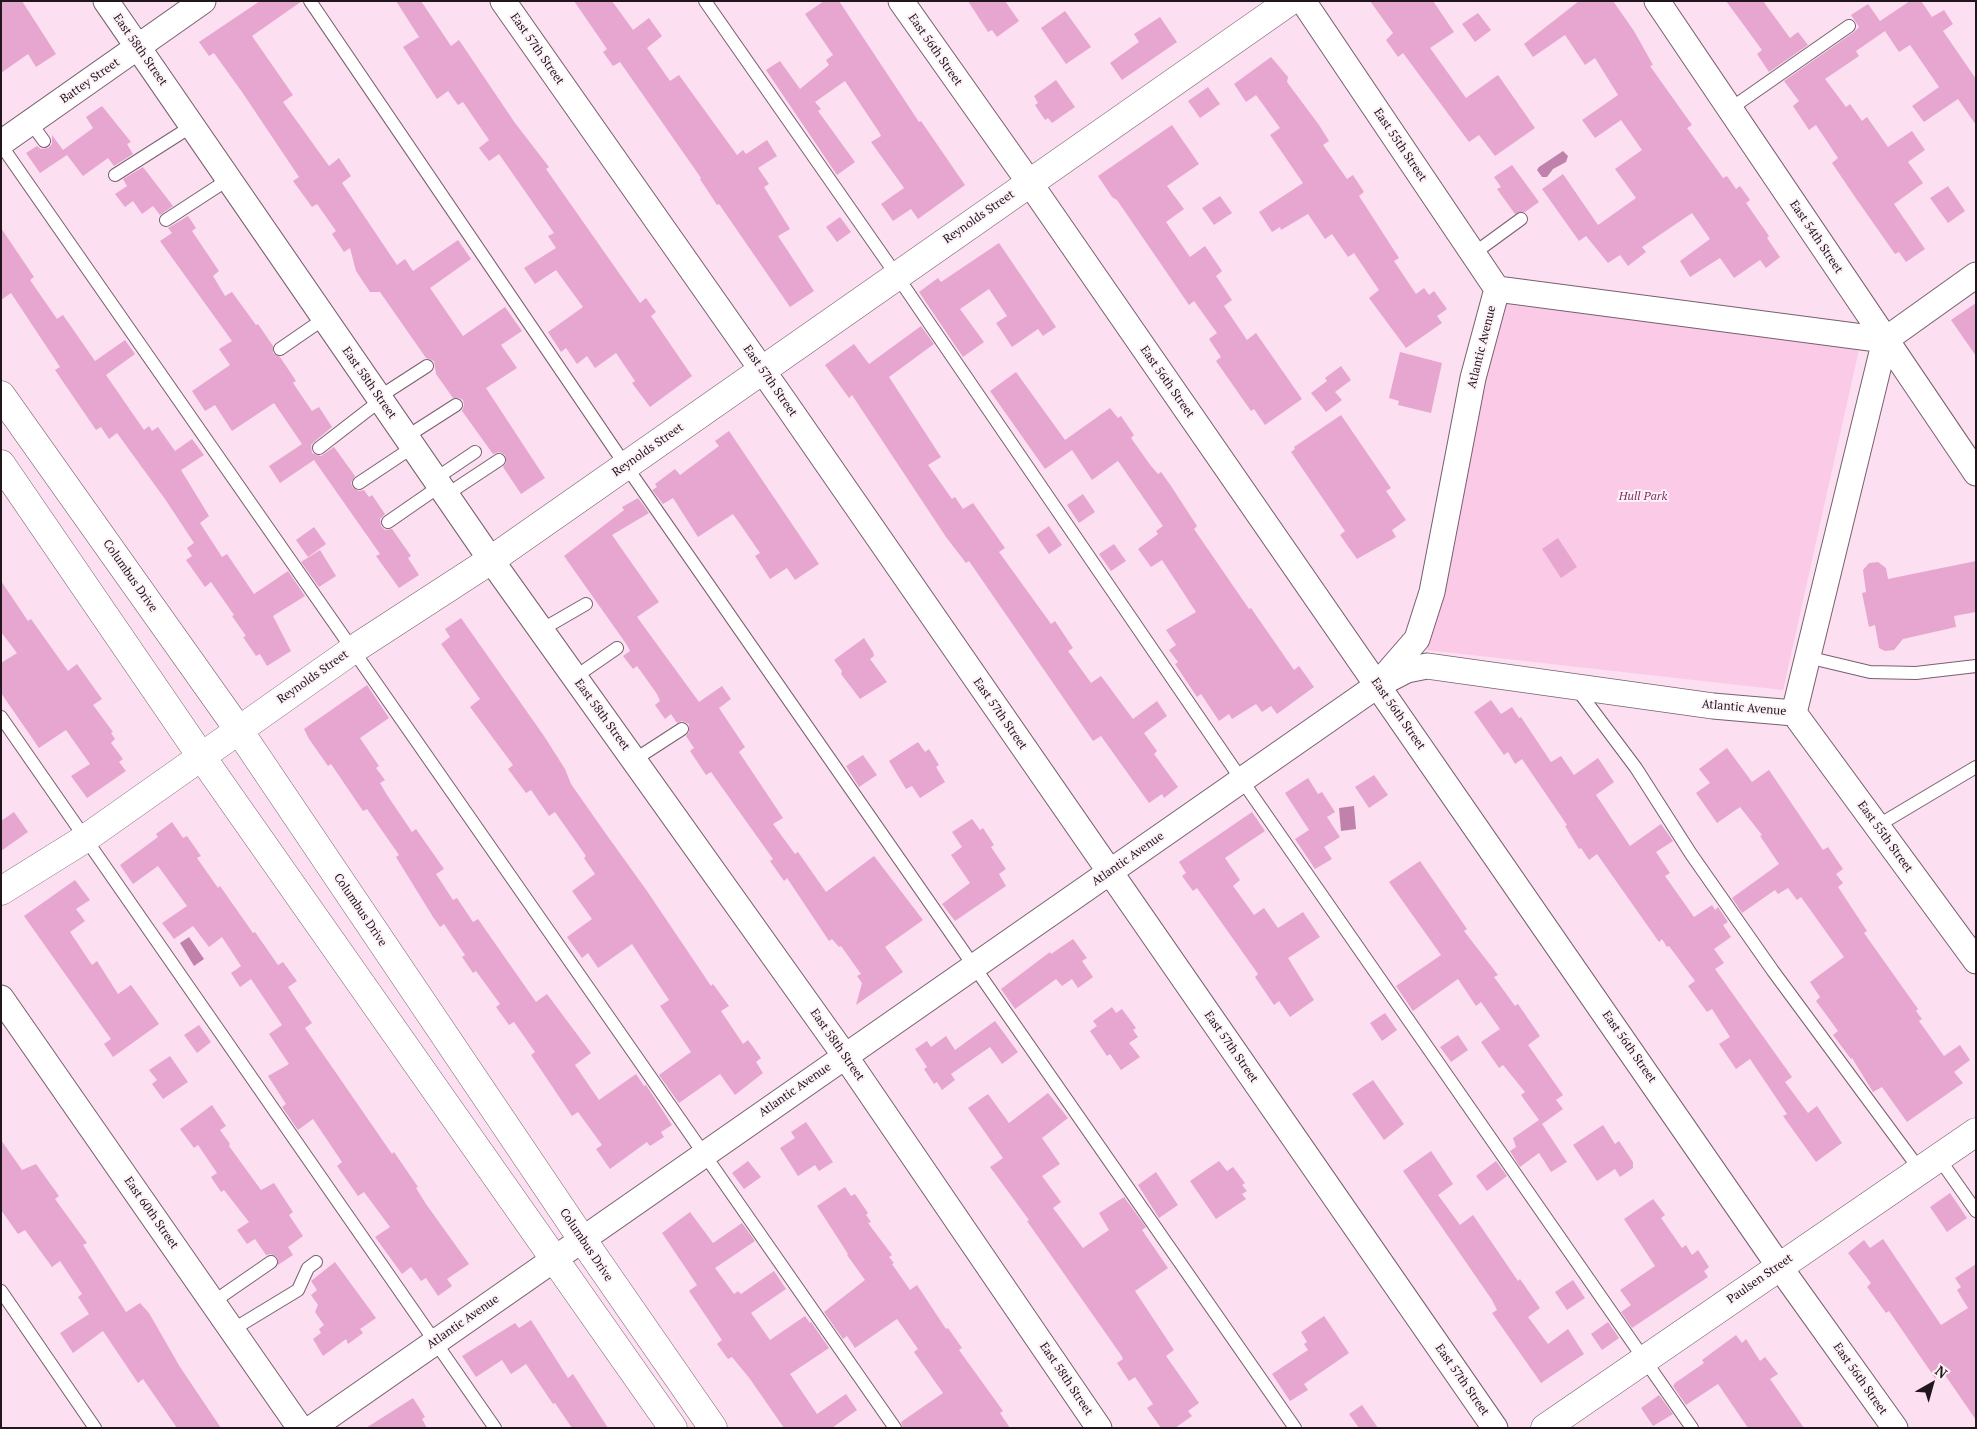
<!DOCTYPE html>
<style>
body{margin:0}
#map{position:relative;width:1977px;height:1429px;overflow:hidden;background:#fcdff0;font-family:"PT Serif",serif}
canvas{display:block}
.frame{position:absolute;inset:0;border:2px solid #20161c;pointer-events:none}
.north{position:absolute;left:1907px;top:1359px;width:50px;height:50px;-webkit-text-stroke:4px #fef2f9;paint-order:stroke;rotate:38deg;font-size:14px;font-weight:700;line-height:20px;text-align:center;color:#20161c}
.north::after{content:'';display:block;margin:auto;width:18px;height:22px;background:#20161c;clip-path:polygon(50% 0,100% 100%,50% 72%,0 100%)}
</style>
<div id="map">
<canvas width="1977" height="1429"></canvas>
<div class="frame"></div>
<div class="north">N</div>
</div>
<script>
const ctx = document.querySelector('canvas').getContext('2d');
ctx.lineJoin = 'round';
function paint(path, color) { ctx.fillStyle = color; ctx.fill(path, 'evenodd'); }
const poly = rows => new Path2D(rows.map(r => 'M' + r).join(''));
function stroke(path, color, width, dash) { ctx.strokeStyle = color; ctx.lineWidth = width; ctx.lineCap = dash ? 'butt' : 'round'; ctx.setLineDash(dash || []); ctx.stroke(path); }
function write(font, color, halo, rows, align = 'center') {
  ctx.font = font + ' "PT Serif",serif'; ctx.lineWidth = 4; ctx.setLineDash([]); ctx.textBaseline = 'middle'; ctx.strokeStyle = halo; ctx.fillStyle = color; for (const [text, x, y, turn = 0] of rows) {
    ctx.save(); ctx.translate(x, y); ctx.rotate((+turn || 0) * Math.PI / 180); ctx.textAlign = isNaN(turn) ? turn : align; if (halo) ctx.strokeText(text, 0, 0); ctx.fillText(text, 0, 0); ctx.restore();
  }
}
const green = poly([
 [1502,304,1860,345,1783,690,1427,650]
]);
const water = poly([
 [1563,151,1568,156,1566,162,1553,169,1547,177,1542,177,1537,170,1539,167],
 [1354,806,1356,829,1341,831,1339,808],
 [189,937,204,959,194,966,180,943]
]);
const building = poly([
 [1,1,22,1,56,54,36,67,28,54,1,73],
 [260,1,302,1,252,36,293,95,283,102,329,166,339,158,351,176,342,183,397,265,405,259,413,271,458,240,471,259,430,288,463,336,505,307,522,331,501,345,517,368,486,388,545,478,521,494,503,467,506,463,505,455,499,452,493,454,462,411,464,405,463,400,459,398,453,398,436,374,434,361,426,358,380,292,370,292,356,271,350,248,344,252,332,234,336,231,317,204,312,207,293,181,299,177,242,92,214,53,209,56,199,42],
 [396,1,421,1,451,46,459,40,515,123,549,167,546,169,640,303,646,298,656,312,651,316,692,376,650,407,632,383,635,381,616,353,595,368,587,356,577,364,566,348,561,352,548,332,583,307,556,270,535,284,524,268,556,248,548,236,554,233,499,154,489,161,479,148,489,140,463,102,458,105,448,91,437,99,403,47,419,37],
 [574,1,612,1,633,30,649,18,662,36,647,48,670,81,679,75,737,155,743,150,746,154,767,140,777,156,758,168,769,184,764,187,790,229,778,236,814,291,790,307,719,204,717,205,700,179,701,178,620,62,613,66,603,52,607,49],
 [824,1,839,1,919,122,921,121,965,185,918,219,911,209,893,221,881,204,904,188,871,142,881,136,879,132,845,81,815,102,821,109,818,111,855,162,837,175,766,70,780,61,800,89,829,65,826,60,833,55,805,14],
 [968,1,1005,1,1019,21,997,37,992,30,988,32],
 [1370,1,1433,1,1454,32,1430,48,1466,98,1498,75,1535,128,1495,156,1479,135,1469,142,1403,53,1398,57,1386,40,1393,33],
 [1579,1,1613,1,1634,31,1653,65,1650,66,1692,125,1687,128,1723,178,1727,176,1736,189,1740,186,1750,200,1746,203,1769,236,1767,238,1780,257,1766,268,1760,260,1734,278,1720,258,1690,277,1680,261,1710,239,1692,213,1642,247,1646,252,1628,266,1620,255,1608,263,1586,236,1579,241,1542,189,1563,174,1598,225,1636,198,1615,169,1642,150,1621,120,1595,138,1582,120,1618,95,1595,58,1585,65,1565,35,1533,57,1524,44],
 [1726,1,1763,1,1790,38,1798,32,1808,45,1769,72,1757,54,1762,50],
 [1910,1,1921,1,1932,17,1944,10,1953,24,1943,31,1976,79,1976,125,1958,99,1924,122,1912,106,1939,87,1910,45,1899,52,1885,31,1856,51,1859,56,1825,79,1846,107,1850,104,1862,121,1867,117,1888,147,1912,131,1925,150,1908,162,1923,183,1894,204,1925,249,1906,262,1899,252,1895,254,1855,197,1832,163,1838,158,1816,125,1809,130,1793,106,1799,101,1784,81,1854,32,1859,27,1851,15,1868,4,1880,21],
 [1065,11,1091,47,1066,64,1041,28],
 [1478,13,1491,30,1475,42,1462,24],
 [1160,17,1177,42,1122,80,1110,63,1139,42,1134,34],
 [1271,57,1288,77,1287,82,1319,125,1329,141,1323,145,1347,179,1353,175,1364,192,1359,196,1399,258,1394,261,1416,294,1424,288,1429,295,1434,291,1447,309,1437,316,1442,323,1406,348,1369,298,1379,290,1354,253,1348,257,1332,234,1325,239,1308,214,1281,230,1280,227,1272,232,1259,212,1303,183,1270,135,1280,128,1256,95,1246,102,1234,84],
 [1056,80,1075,107,1052,123,1048,118,1045,120,1035,105,1038,103,1034,96],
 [1208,87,1220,104,1200,118,1188,101],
 [102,106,131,142,127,144,133,154,114,166,108,158,83,176,67,155,40,173,26,153,37,146,41,149,48,148,52,144,52,135,63,150,93,128,86,117],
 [1172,125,1199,164,1167,186,1184,209,1166,222,1190,257,1205,246,1222,271,1216,276,1232,300,1224,306,1247,340,1256,333,1302,399,1265,425,1254,409,1251,411,1216,361,1221,357,1209,339,1217,333,1194,301,1189,305,1117,200,1112,197,1098,176],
 [1512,165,1539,202,1525,212,1515,214,1497,189,1501,187,1494,177],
 [143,167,173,206,160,215,153,206,142,214,133,201,125,207,115,194,127,186,123,179],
 [1948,186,1965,211,1948,223,1930,198],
 [1220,196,1232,213,1214,225,1202,208],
 [188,216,196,228,192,231,219,271,213,276,225,296,232,292,256,325,258,324,273,346,273,353,280,357,296,381,293,383,312,411,319,407,332,427,314,442,311,445,312,453,321,456,334,447,355,476,351,483,353,488,359,491,364,490,369,497,372,495,385,514,380,519,381,526,385,530,392,529,411,556,408,558,419,575,399,588,376,556,380,554,314,460,280,483,269,466,302,444,274,403,232,431,215,405,205,411,192,391,230,365,219,349,232,341,160,241,172,233,168,228],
 [840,217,851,232,837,242,826,227],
 [1,228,34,277,30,280,57,319,63,315,95,361,125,340,135,354,106,375,144,430,149,426,152,431,158,427,175,451,192,439,204,455,181,470,209,516,200,523,222,557,227,554,254,594,288,571,305,596,273,616,291,651,267,666,260,654,256,656,243,637,246,636,232,616,234,615,211,582,205,587,186,560,192,556,187,548,194,543,165,499,117,433,109,439,101,427,96,430,55,370,60,367,11,293,1,300],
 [999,243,1056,327,1043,336,1038,329,1012,347,996,323,1007,316,989,289,960,309,984,342,963,357,919,292,938,278,941,282],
 [1976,303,1976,356,1951,320],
 [921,326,934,344,889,377,941,457,928,465,952,499,955,497,963,509,973,503,1005,548,999,552,1051,624,1055,621,1073,648,1068,651,1091,683,1101,676,1133,719,1157,701,1167,716,1144,733,1157,751,1154,754,1178,787,1164,798,1162,794,1149,803,1101,736,1093,741,969,561,966,563,946,537,852,395,849,398,825,365,854,344,869,364],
 [1400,352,1442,363,1431,413,1398,405,1399,401,1389,398],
 [1341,366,1351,380,1335,392,1342,400,1326,412,1311,393,1327,381,1329,384,1325,378],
 [1016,372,1065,440,1110,408,1118,418,1121,416,1134,435,1131,438,1151,466,1158,474,1161,472,1171,486,1197,526,1194,529,1249,609,1251,608,1294,670,1299,666,1314,687,1277,714,1271,706,1262,712,1256,704,1232,719,1229,714,1219,721,1201,694,1197,697,1175,664,1178,662,1169,650,1176,645,1166,630,1196,612,1162,560,1151,567,1138,549,1158,534,1156,531,1163,526,1118,461,1092,480,1072,450,1045,469,990,391],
 [1341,415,1391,488,1386,491,1406,520,1392,530,1396,537,1357,559,1340,535,1345,531,1291,452,1295,449,1294,447],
 [729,431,819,564,795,580,787,568,770,579,755,556,760,553,733,514,698,537,673,498,663,504,652,490,657,487,655,484,675,469,680,475,719,446,715,441],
 [1083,494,1095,512,1079,523,1067,505],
 [638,498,649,513,612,535,659,602,637,617,699,702,722,686,731,699,719,708,745,747,739,752,783,818,773,824,795,854,798,852,826,892,874,856,923,920,885,947,903,972,856,1005,862,983,857,976,861,974,841,946,839,947,832,939,829,941,787,878,784,881,770,861,773,859,711,772,706,775,690,751,694,748,686,736,689,732,689,724,682,721,677,723,671,714,665,719,655,705,660,701,657,694,637,666,633,669,623,656,630,651,627,645,564,556,624,510,622,507],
 [1049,526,1062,545,1049,554,1036,535],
 [314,527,326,544,308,557,296,540],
 [1558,538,1577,567,1561,578,1542,549],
 [1114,544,1126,561,1111,571,1099,554],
 [320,550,336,576,319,587,301,562],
 [1976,561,1976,612,1954,616,1956,627,1903,639,1894,650,1885,651,1879,648,1875,625,1869,627,1862,593,1866,592,1863,570,1869,563,1878,562,1886,568,1888,579],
 [1,581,28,621,31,619,68,671,77,664,102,699,93,705,113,732,111,733,115,739,111,743,123,759,119,762,126,771,87,798,71,776,90,764,66,730,39,748,1,693,1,663,17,653,1,632],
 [461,618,544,736,565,769,571,784,606,834,647,891,711,986,713,984,729,1006,721,1011,743,1044,748,1040,761,1058,756,1062,763,1073,735,1095,720,1074,679,1103,659,1075,691,1052,660,1006,669,1000,632,944,598,968,588,953,582,958,567,937,592,919,572,891,595,874,584,858,586,856,555,812,549,816,531,790,526,793,508,769,513,765,470,707,480,699,441,644,450,637,445,629],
 [864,638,873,652,874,656,870,659,887,682,860,699,841,674,842,671,834,660],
 [367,685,389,718,360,738,379,766,376,768,385,780,380,783,387,795,412,832,416,829,444,869,436,874,453,900,457,898,473,922,478,919,536,1002,547,994,591,1053,575,1065,599,1100,636,1074,644,1086,646,1085,672,1125,661,1132,664,1137,650,1146,647,1142,610,1169,596,1149,602,1145,578,1112,572,1116,531,1055,535,1052,514,1022,509,1025,496,1007,500,1004,476,971,473,973,462,957,465,955,444,924,440,927,433,917,396,857,399,855,367,809,363,811,331,764,328,766,309,739,304,729],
 [1491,700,1501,714,1512,707,1519,718,1521,717,1551,762,1561,756,1574,775,1598,758,1614,782,1596,795,1630,846,1661,824,1673,841,1656,852,1670,873,1665,876,1694,917,1712,905,1715,910,1718,907,1728,922,1723,925,1731,937,1714,949,1724,963,1715,969,1792,1077,1785,1082,1808,1113,1817,1106,1842,1143,1816,1162,1783,1116,1787,1114,1750,1059,1736,1069,1719,1044,1730,1037,1712,1009,1707,1012,1688,986,1695,981,1669,946,1667,947,1662,939,1659,942,1597,854,1589,860,1581,848,1579,849,1565,826,1567,825,1522,759,1515,764,1508,752,1504,755,1474,712],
 [918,742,925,752,929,749,939,765,936,767,945,782,920,798,912,786,906,789,889,761],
 [1727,748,1752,782,1769,770,1823,850,1828,847,1843,869,1836,874,1843,883,1838,887,1867,931,1864,933,1918,1009,1916,1011,1922,1019,1919,1021,1944,1056,1960,1045,1970,1060,1954,1072,1963,1083,1907,1122,1882,1087,1873,1092,1852,1058,1851,1059,1833,1035,1838,1031,1816,1001,1820,997,1810,982,1844,957,1801,897,1797,900,1788,888,1778,894,1775,890,1742,913,1732,898,1779,864,1760,836,1762,835,1740,807,1717,823,1696,793,1710,783,1699,769],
 [863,755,877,775,859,787,846,766],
 [1374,775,1388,795,1369,808,1355,787],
 [1308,778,1318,794,1322,792,1335,812,1327,817,1340,837,1324,847,1332,859,1315,869,1295,839,1309,830,1285,793],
 [14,812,28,832,1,851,1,821],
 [1252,812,1265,831,1225,858,1240,880,1233,886,1254,915,1264,908,1278,928,1303,912,1320,937,1288,958,1314,1000,1290,1017,1279,1001,1274,1005,1255,977,1258,974,1197,888,1193,891,1182,876,1186,873,1179,862],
 [972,819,980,830,983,828,994,845,991,847,1006,869,999,874,1006,886,955,921,942,904,970,883,951,855,962,847,952,832],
 [172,822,183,838,187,836,201,856,197,858,218,888,220,886,253,933,255,932,278,965,283,962,297,981,288,987,312,1023,305,1028,392,1154,394,1152,418,1187,416,1188,426,1204,469,1264,447,1279,452,1286,438,1296,426,1278,421,1281,411,1267,402,1274,375,1237,390,1227,364,1192,358,1196,337,1166,342,1162,313,1119,298,1130,282,1107,286,1104,268,1076,289,1064,269,1034,282,1025,251,979,240,987,231,973,241,966,222,937,209,947,193,926,174,939,162,923,187,906,158,866,133,884,120,865,158,837,156,834],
 [1420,861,1467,929,1464,931,1498,975,1494,977,1515,1006,1518,1004,1540,1036,1528,1045,1563,1095,1556,1100,1563,1109,1542,1124,1567,1162,1551,1172,1539,1153,1520,1167,1510,1151,1516,1147,1513,1138,1539,1120,1521,1095,1525,1092,1503,1065,1499,1068,1481,1042,1500,1029,1481,1002,1476,1006,1458,979,1413,1011,1396,986,1441,955,1389,882],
 [75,880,90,900,76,909,85,921,70,932,92,965,97,961,118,994,131,985,159,1024,113,1057,104,1044,111,1039,24,916],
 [1073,939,1087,958,1082,961,1093,977,1078,988,1072,979,1062,986,1056,979,1015,1009,1001,989,1050,952,1051,954],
 [1112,1007,1116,1013,1122,1009,1136,1028,1133,1030,1138,1037,1129,1043,1140,1057,1121,1070,1110,1054,1107,1056,1090,1031,1097,1026,1093,1021],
 [1385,1013,1397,1030,1382,1041,1370,1023],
 [995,1021,1018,1052,1002,1064,990,1047,951,1074,955,1080,942,1090,937,1082,934,1084,924,1069,927,1067,915,1049,927,1041,931,1047,946,1036,955,1050],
 [199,1025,211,1042,197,1053,184,1035],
 [1458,1035,1468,1050,1451,1062,1440,1047],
 [170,1056,188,1082,163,1099,152,1084,157,1080,149,1070],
 [1373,1080,1404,1124,1384,1140,1352,1094],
 [1048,1093,1068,1118,1042,1138,1060,1164,1042,1176,1061,1202,1053,1208,1083,1248,1109,1230,1099,1213,1124,1197,1146,1227,1142,1230,1168,1268,1135,1291,1174,1350,1166,1356,1199,1403,1188,1411,1192,1416,1175,1428,1161,1428,1147,1408,1153,1404,1135,1377,1129,1381,1117,1363,1123,1359,1121,1355,1027,1221,1029,1220,990,1167,1003,1158,968,1108,988,1094,1009,1123],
 [212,1105,226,1126,220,1130,230,1144,229,1146,261,1190,274,1183,293,1212,289,1215,303,1236,288,1247,293,1255,278,1265,277,1257,271,1254,266,1255,255,1239,247,1244,237,1230,249,1222,224,1190,221,1192,211,1177,217,1173,198,1145,194,1148,180,1129],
 [806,1122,833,1162,819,1171,815,1165,798,1176,780,1148,795,1138,791,1132],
 [1603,1125,1615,1144,1619,1141,1633,1162,1633,1168,1620,1177,1615,1169,1597,1181,1573,1145],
 [1,1140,22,1170,36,1164,59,1196,55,1199,87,1243,83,1245,126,1312,140,1303,149,1313,180,1367,221,1428,177,1428,143,1379,138,1383,103,1331,73,1353,60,1333,89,1314,78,1297,82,1294,60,1261,52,1267,25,1230,18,1234,1,1210],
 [1431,1151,1453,1184,1438,1195,1460,1225,1473,1215,1518,1281,1520,1279,1540,1308,1528,1317,1548,1344,1568,1329,1584,1354,1541,1383,1492,1313,1497,1310,1492,1300,1403,1171],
 [748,1161,761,1177,744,1189,732,1173],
 [1219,1161,1227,1171,1233,1167,1245,1183,1242,1185,1247,1191,1242,1194,1246,1199,1216,1219,1190,1181],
 [1496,1161,1507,1176,1487,1191,1476,1176],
 [1156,1172,1178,1205,1159,1218,1138,1185],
 [845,1187,851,1196,855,1194,868,1213,866,1215,871,1222,868,1223,892,1255,889,1257,894,1263,892,1264,910,1290,917,1285,946,1329,948,1328,962,1348,959,1350,1003,1411,1000,1413,1010,1428,903,1428,901,1422,943,1393,914,1352,918,1349,897,1319,855,1348,847,1336,843,1339,824,1312,865,1280,847,1255,848,1254,817,1206],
 [1950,1193,1967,1218,1947,1232,1930,1207],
 [1653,1199,1665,1215,1661,1218,1682,1248,1686,1245,1692,1255,1698,1250,1709,1267,1704,1271,1708,1277,1632,1328,1621,1312,1631,1305,1620,1290,1655,1266,1624,1219],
 [690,1212,713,1243,742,1223,755,1241,715,1268,734,1294,738,1291,741,1294,774,1271,786,1289,751,1313,770,1340,805,1316,810,1323,811,1322,829,1348,790,1374,817,1414,846,1394,857,1410,832,1428,784,1428,750,1379,732,1357,728,1359,717,1344,722,1340,689,1291,697,1285,662,1233],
 [1883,1239,1941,1325,1968,1308,1957,1290,1961,1287,1955,1278,1976,1264,1976,1420,1943,1372,1935,1378,1889,1311,1886,1313,1867,1287,1871,1283,1848,1253,1864,1240,1870,1248],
 [335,1262,376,1318,360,1329,363,1333,348,1344,346,1339,323,1356,313,1339,321,1333,319,1329,324,1325,315,1312,318,1305,311,1295,317,1290,311,1281],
 [1573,1280,1585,1298,1567,1310,1555,1292],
 [1324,1316,1349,1353,1304,1384,1308,1390,1290,1401,1272,1374,1308,1350,1304,1344,1307,1342,1301,1332],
 [531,1320,568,1378,573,1374,608,1428,572,1428,555,1403,553,1404,526,1364,511,1374,502,1360,476,1377,462,1356,515,1323,519,1328],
 [1608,1322,1619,1338,1602,1350,1591,1334],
 [1736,1335,1742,1343,1746,1339,1760,1361,1765,1357,1778,1374,1770,1379,1804,1428,1748,1428,1718,1384,1686,1405,1673,1386,1675,1383,1704,1363,1702,1360],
 [1659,1395,1673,1414,1653,1426,1641,1408],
 [413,1398,425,1417,422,1419,427,1428,366,1428],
 [1362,1405,1378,1428,1359,1428,1349,1414]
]);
const service = poly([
 [310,1,626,466,1295,1428],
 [705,1,897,276,1241,779,1692,1428],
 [1730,109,1849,26],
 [31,123,44,141],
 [1,145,895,1428],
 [115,175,192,126],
 [166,220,229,179],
 [1473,254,1521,219],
 [280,349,325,318],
 [379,397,427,366],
 [406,437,456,405],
 [319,448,381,400],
 [435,479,475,452],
 [359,483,413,447],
 [446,495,499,460],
 [388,522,440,486],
 [541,630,586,604],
 [1807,657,1870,672,1916,673,1976,666],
 [575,677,617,648],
 [1576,688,1636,768,1691,854,1773,971,1920,1170],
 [1,717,495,1428],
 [634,760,682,729],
 [1877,826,1976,767],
 [1938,1157,1976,1211],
 [1,1291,95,1428],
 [213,1302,271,1262],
 [232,1330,298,1290,308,1268,316,1262]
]);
const minor = poly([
 [106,1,491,560,845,1056,1099,1428],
 [503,1,786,404,1495,1428],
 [901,1,1029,182,1779,1266,1895,1428],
 [1303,1,1497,289],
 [1657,1,1976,473],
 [1,143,203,1],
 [1497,289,1885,340],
 [1384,677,1417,639,1432,592,1473,378,1497,289],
 [1794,713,1885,340,1976,275],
 [1794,713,1976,961],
 [1,998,300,1428],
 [312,1428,1378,685,1407,670,1427,666,1713,706,1794,713]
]);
const tertiary = poly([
 [1,395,238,729,582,1239,713,1428],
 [1,464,201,756,673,1428],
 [1,891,86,838,354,649,491,560,1290,1],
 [1545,1428,1976,1132]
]);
const streetNames = [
 ["East 57th Street",537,49,55],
 ["East 58th Street",140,50,55],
 ["East 56th Street",935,50,55],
 ["Battey Street",90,81,-35],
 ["East 55th Street",1400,145,56],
 ["Reynolds Street",979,217,-35],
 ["East 54th Street",1816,237,56],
 ["Atlantic Avenue",1482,347,-76],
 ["East 57th Street",770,381,55],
 ["East 56th Street",1167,382,55],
 ["East 58th Street",369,383,55],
 ["Reynolds Street",648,450,-35],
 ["Columbus Drive",130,576,55],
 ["Reynolds Street",313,677,-35],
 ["Atlantic Avenue",1744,708,5],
 ["East 57th Street",1000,714,55],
 ["East 56th Street",1398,714,55],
 ["East 58th Street",602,715,54],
 ["East 55th Street",1885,837,54],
 ["Atlantic Avenue",1128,859,-35],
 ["Columbus Drive",360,910,56],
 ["East 58th Street",837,1045,55],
 ["East 57th Street",1231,1047,55],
 ["East 56th Street",1629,1047,55],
 ["Atlantic Avenue",795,1090,-35],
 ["East 60th Street",151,1213,55],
 ["Columbus Drive",586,1245,56],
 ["Paulsen Street",1760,1279,-35],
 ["Atlantic Avenue",463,1322,-35],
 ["East 58th Street",1066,1379,56],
 ["East 56th Street",1860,1379,55],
 ["East 57th Street",1462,1380,55]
];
const parkNames = [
 ["Hull Park",1643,497]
];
paint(green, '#facae7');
paint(water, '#c082aa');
paint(building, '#e7a6cf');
stroke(service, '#78606f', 14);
stroke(minor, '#78606f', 27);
stroke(tertiary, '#78606f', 29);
stroke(service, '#fff', 12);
stroke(minor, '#fff', 25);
stroke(tertiary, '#fff', 28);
write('12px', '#20161c', '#fef2f9', streetNames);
write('italic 12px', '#7d3165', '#fef2f9', parkNames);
</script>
